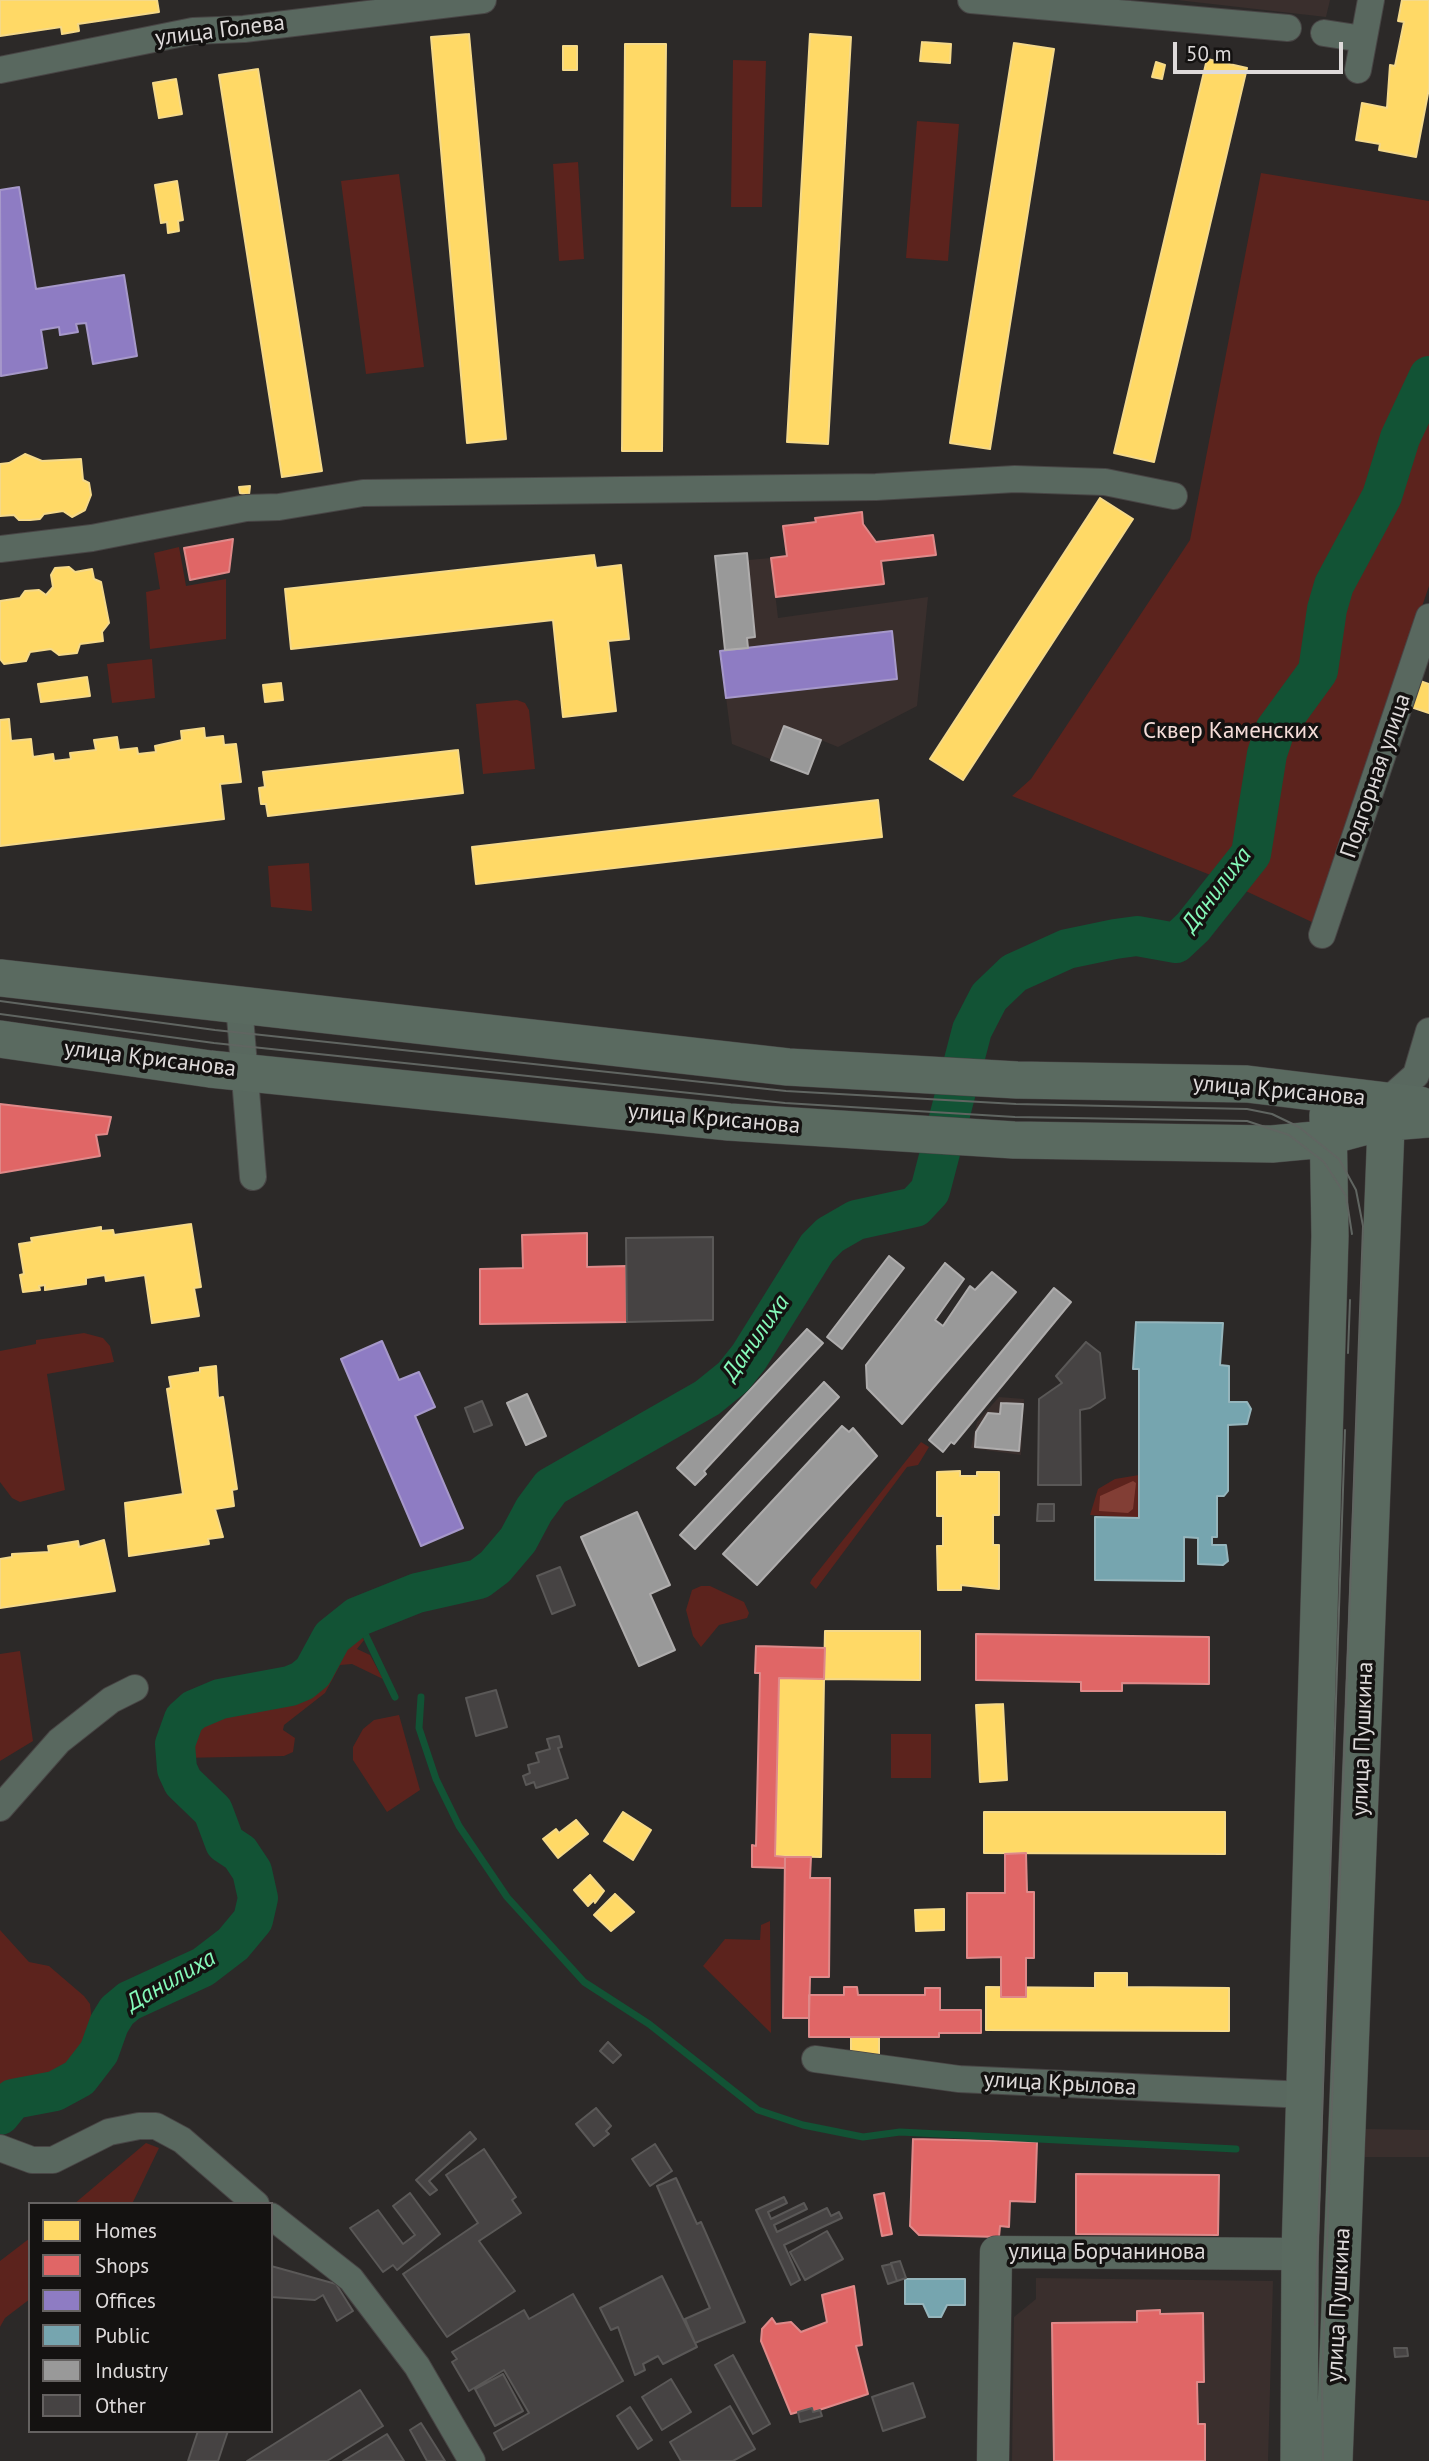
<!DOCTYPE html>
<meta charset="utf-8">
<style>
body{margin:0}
#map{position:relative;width:1429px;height:2461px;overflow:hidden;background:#2c2928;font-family:"PT Sans",sans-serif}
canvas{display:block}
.legend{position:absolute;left:28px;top:2202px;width:245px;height:231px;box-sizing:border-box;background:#141211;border:2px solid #656261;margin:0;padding:9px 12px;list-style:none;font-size:21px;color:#dedada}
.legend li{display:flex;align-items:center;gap:14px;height:35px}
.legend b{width:35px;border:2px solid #656261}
.scale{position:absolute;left:1173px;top:42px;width:170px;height:32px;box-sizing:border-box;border:4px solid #dedada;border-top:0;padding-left:9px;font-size:21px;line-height:24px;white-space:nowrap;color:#dedada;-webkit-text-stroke:5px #141211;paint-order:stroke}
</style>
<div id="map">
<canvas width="1429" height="2461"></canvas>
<ul class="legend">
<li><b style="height:19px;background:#ffd966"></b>Homes</li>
<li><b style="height:19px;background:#e06666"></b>Shops</li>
<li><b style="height:19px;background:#8e7cc3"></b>Offices</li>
<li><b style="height:19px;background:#76a5af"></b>Public</li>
<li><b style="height:19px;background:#999"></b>Industry</li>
<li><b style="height:19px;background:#464343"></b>Other</li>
</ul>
<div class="scale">50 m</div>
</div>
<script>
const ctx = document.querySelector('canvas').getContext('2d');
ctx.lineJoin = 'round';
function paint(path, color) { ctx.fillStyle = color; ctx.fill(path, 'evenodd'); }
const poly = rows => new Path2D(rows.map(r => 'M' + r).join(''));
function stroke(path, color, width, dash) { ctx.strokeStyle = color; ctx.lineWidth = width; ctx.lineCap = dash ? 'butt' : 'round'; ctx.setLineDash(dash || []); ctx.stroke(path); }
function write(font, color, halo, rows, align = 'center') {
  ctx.font = font + ' "PT Sans",sans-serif'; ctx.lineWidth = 7; ctx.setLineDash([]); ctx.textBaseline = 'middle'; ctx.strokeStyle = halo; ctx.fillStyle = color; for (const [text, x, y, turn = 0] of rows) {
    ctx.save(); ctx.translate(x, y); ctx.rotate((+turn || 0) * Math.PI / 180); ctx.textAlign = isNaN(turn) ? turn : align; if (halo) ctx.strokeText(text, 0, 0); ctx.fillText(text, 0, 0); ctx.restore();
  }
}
const built = poly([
 [1177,0,1330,0,1326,17],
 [747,553,748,560,771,558,778,618,928,597,917,706,838,747,821,740,808,774,732,744,720,651,725,650,715,556],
 [999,1397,1024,1399,1021,1455,971,1448,977,1422],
 [1365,2129,1429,2130,1429,2157,1362,2157],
 [1036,2278,1273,2281,1268,2461,1012,2461,1014,2317,1036,2299]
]);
const green = poly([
 [733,60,766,61,762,207,731,207],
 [917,121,959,124,948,261,906,258],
 [578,162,584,259,559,261,553,164],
 [1261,173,1429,201,1429,586,1314,923,1218,878,1012,796,1031,779,1190,540],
 [399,174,424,367,366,374,341,181],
 [179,547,186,586,226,579,226,639,150,649,146,592,160,589,154,553],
 [152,659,155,698,112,703,107,664],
 [517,700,525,703,529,710,535,769,483,774,476,704],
 [309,863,312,911,271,907,268,866],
 [84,1333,103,1338,110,1346,114,1362,47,1374,65,1490,20,1502,12,1498,0,1482,0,1351,36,1344,36,1340],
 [921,1442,929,1447,918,1465,907,1467,816,1589,810,1583,812,1579],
 [1139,1475,1139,1518,1090,1515,1098,1489,1115,1479],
 [701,1586,710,1586,744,1602,749,1613,747,1618,719,1625,701,1647,693,1636,686,1610,692,1590],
 [354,1625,364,1640,357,1649,370,1655,383,1679,352,1664,340,1665,325,1693,284,1725,283,1730,295,1738,293,1752,284,1756,178,1758,178,1747,185,1726,197,1713,228,1700,302,1684,315,1674,336,1638],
 [20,1651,33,1741,0,1761,0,1654],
 [399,1715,420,1790,387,1812,353,1760,353,1747,363,1729,374,1720],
 [891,1734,931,1734,931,1778,891,1778],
 [770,1921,771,2033,703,1966,725,1939,760,1940,761,1925],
 [0,1930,29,1962,49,1966,84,1996,90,2004,94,2040,86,2059,73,2074,57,2083,15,2093,0,2104],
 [146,2143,159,2148,132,2204,74,2204],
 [30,2238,30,2299,5,2318,0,2327,0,2261]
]);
const forest = poly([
 [1133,1481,1136,1483,1133,1509,1128,1513,1099,1511,1100,1496]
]);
const homes = poly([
 [0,0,157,0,159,12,78,24,79,31,62,34,61,27,0,36,0,0],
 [1402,0,1429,0,1429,88,1416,157,1379,150,1380,144,1356,140,1362,103,1387,108,1390,65,1395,66,1404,22,1398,21,1402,0],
 [469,34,506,439,467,443,431,37,469,34],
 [810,34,851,37,828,444,787,442,810,34],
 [922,42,951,44,950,63,920,61,922,42],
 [1014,43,1054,49,990,449,950,443,1014,43],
 [625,44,666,44,662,451,622,451,625,44],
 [563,46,577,46,577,70,563,70,563,46],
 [1207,59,1247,68,1154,462,1114,453,1207,59],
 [1156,62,1165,65,1162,79,1152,77,1156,62],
 [258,69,322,471,282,477,219,75,258,69],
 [176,79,182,114,159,118,153,83,176,79],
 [177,181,183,220,178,221,179,231,168,233,167,222,161,223,155,185,177,181],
 [25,454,42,461,81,459,83,480,89,483,91,495,85,510,72,517,63,511,44,514,40,519,30,520,19,520,14,515,0,516,0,464,9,463,25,454],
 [250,486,249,495,240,493,239,487,250,486],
 [1100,498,1133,519,963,780,930,759,1100,498],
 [594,555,596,568,621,565,629,639,608,641,616,711,563,717,553,620,291,649,285,589,594,555],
 [69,567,75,572,92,569,94,579,101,582,109,623,102,632,103,641,80,644,77,653,59,655,51,649,30,652,26,661,4,664,0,659,0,601,20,598,25,591,39,590,46,595,53,587,51,575,55,568,69,567],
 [87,677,90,696,41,702,38,684,87,677],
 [1420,681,1429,684,1429,713,1411,707,1420,681],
 [281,683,283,700,265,702,263,685,281,683],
 [9,719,11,741,31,739,33,757,53,754,54,761,71,759,70,753,96,750,94,740,117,737,119,750,137,748,138,754,156,752,155,746,182,740,181,731,204,728,205,738,223,736,224,745,236,744,241,782,220,784,224,819,0,846,0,720,9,719],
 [458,750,463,793,268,816,266,804,261,804,259,788,265,787,263,772,458,750],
 [878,800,882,837,476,884,472,847,878,800],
 [191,1224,201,1287,194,1288,199,1316,152,1323,145,1275,106,1281,105,1275,86,1278,86,1284,45,1290,45,1285,39,1286,40,1290,23,1292,20,1275,24,1274,19,1244,32,1242,31,1238,101,1227,101,1231,113,1230,114,1235,191,1224],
 [216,1366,218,1398,223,1397,237,1489,232,1490,234,1506,215,1509,223,1537,208,1539,209,1544,129,1556,125,1503,183,1494,167,1389,171,1388,169,1377,200,1372,200,1368,216,1366],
 [960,1471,960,1476,977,1476,977,1472,999,1472,999,1515,993,1515,993,1545,999,1545,999,1589,961,1585,961,1590,938,1590,937,1546,943,1546,943,1516,937,1516,937,1472,960,1471],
 [104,1540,115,1591,0,1608,0,1559,12,1557,12,1554,49,1552,48,1546,78,1541,79,1547,104,1540],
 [825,1631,920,1631,920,1680,824,1679,825,1631],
 [779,1678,824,1679,821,1857,775,1856,779,1678],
 [1003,1704,1007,1780,980,1782,976,1705,1003,1704],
 [623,1812,651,1830,633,1860,604,1841,623,1812],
 [984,1812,1225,1812,1225,1854,984,1853,984,1812],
 [576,1820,588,1834,558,1858,543,1839,556,1829,559,1833,576,1820],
 [590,1875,604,1891,595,1903,594,1900,588,1906,574,1890,590,1875],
 [615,1894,634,1912,611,1931,594,1915,615,1894],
 [944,1909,944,1930,916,1931,915,1910,944,1909],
 [1095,1973,1127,1973,1127,1987,1229,1988,1229,2031,986,2030,986,1987,1095,1988,1095,1973],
 [851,2037,879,2037,879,2057,851,2057,851,2037]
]);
const shops = poly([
 [862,512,863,524,876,542,933,535,936,555,881,561,884,584,776,597,771,558,787,556,783,526,816,522,815,518,862,512],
 [233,539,229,572,190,580,184,548,233,539],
 [0,1104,111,1117,107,1134,96,1135,100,1156,0,1173,0,1104],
 [587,1233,587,1267,626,1266,627,1322,480,1324,480,1269,523,1268,522,1235,587,1233],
 [976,1634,1209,1637,1209,1684,1122,1683,1122,1691,1081,1691,1081,1682,976,1680,976,1634],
 [756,1646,825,1648,824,1679,779,1678,775,1856,785,1857,785,1868,752,1867,752,1845,756,1846,760,1673,755,1673,756,1646],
 [1026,1853,1027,1892,1034,1892,1034,1958,1026,1958,1026,1997,1001,1997,1001,1957,967,1958,967,1893,1005,1893,1005,1854,1026,1853],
 [785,1857,811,1857,810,1878,830,1878,829,1977,810,1977,809,2018,783,2018,785,1857],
 [844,1987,857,1987,858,1995,925,1995,925,1988,940,1988,940,2010,981,2010,981,2033,939,2033,939,2037,809,2037,809,1995,844,1995,844,1987],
 [913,2139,1037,2142,1035,2202,1010,2201,1009,2227,1000,2226,999,2237,919,2235,910,2226,913,2139],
 [1076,2174,1219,2175,1218,2235,1076,2234,1076,2174],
 [884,2193,892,2234,882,2236,874,2195,884,2193],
 [854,2286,862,2345,856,2346,868,2394,813,2412,812,2408,791,2414,761,2341,762,2329,772,2318,776,2324,791,2322,801,2332,827,2322,822,2295,854,2286],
 [1160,2310,1160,2314,1203,2313,1204,2382,1197,2382,1198,2424,1205,2424,1205,2461,1054,2461,1052,2323,1137,2322,1137,2311,1160,2310]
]);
const offices = poly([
 [19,187,36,289,124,275,137,356,93,364,86,323,76,324,78,332,60,335,59,327,41,330,47,368,1,376,0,190,19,187],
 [892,631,897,679,726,698,720,651,892,631],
 [382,1341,399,1380,419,1372,435,1407,415,1416,463,1528,421,1546,341,1359,382,1341]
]);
const public = poly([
 [1136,1322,1223,1323,1220,1365,1229,1366,1229,1402,1247,1402,1251,1409,1247,1424,1228,1425,1228,1491,1224,1496,1217,1496,1217,1537,1212,1537,1212,1545,1226,1545,1228,1561,1223,1565,1198,1564,1198,1538,1184,1537,1184,1581,1095,1580,1095,1517,1139,1518,1139,1369,1133,1369,1136,1322],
 [905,2279,965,2279,965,2305,947,2305,941,2317,929,2317,923,2304,905,2304,905,2279]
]);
const industry = poly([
 [747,553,755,637,747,638,748,648,725,650,715,556,747,553],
 [784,726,821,740,808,774,771,760,784,726],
 [889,1256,904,1268,842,1349,827,1337,889,1256],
 [945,1263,964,1279,935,1320,943,1326,970,1286,975,1290,992,1272,1016,1292,902,1424,867,1388,866,1365,945,1263],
 [1054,1288,1071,1302,954,1444,951,1442,943,1452,929,1440,1054,1288],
 [807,1329,823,1343,704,1471,706,1474,695,1485,677,1468,807,1329],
 [824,1382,839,1397,695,1549,680,1535,824,1382],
 [527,1394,546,1436,526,1445,507,1403,527,1394],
 [1001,1403,1023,1404,1019,1451,975,1447,976,1432,988,1413,1000,1414,1001,1403],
 [842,1426,849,1432,853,1428,877,1456,757,1585,723,1554,842,1426],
 [637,1512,670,1585,650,1594,675,1650,639,1666,581,1537,637,1512]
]);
const stream = poly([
 [357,1617,395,1697],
 [421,1697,419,1728,436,1779,459,1826,507,1897,584,1982,649,2024,758,2110,803,2125,863,2137,900,2132,1236,2149]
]);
const river = poly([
 [0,2115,13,2099,55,2091,79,2078,99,2052,109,2024,117,2011,129,2001,203,1967,233,1944,253,1920,258,1898,252,1871,240,1853,225,1843,213,1811,183,1782,177,1769,175,1744,184,1719,194,1710,220,1699,290,1686,302,1681,313,1672,332,1637,357,1617,417,1593,479,1579,495,1567,518,1540,534,1510,551,1487,707,1398,733,1377,749,1357,817,1248,830,1235,856,1220,915,1207,930,1191,972,1030,989,997,1014,973,1067,949,1115,939,1137,936,1176,943,1193,927,1251,854,1267,754,1275,730,1318,671,1327,609,1334,585,1382,496,1400,438,1429,376]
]);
const building = poly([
 [713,1237,713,1320,627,1322,626,1238,713,1237],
 [1086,1342,1100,1353,1105,1398,1090,1408,1080,1410,1081,1485,1038,1485,1039,1399,1062,1383,1056,1376,1086,1342],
 [482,1401,492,1425,474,1432,465,1408,482,1401],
 [1038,1504,1054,1504,1054,1521,1037,1521,1038,1504],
 [560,1567,575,1605,552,1614,537,1576,560,1567],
 [496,1690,507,1727,476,1736,466,1698,496,1690],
 [559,1736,562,1747,558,1748,568,1778,536,1788,534,1782,526,1785,523,1776,530,1773,528,1765,539,1762,536,1753,550,1749,547,1739,559,1736],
 [608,2042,621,2055,613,2063,600,2051,608,2042],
 [596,2108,611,2126,606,2131,609,2134,594,2146,576,2124,596,2108],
 [470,2132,476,2139,429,2181,437,2190,430,2195,416,2180,470,2132],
 [655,2144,672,2171,650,2186,632,2159,655,2144],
 [484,2149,516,2197,512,2200,521,2213,479,2241,515,2291,447,2337,403,2274,478,2223,446,2175,484,2149],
 [676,2178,697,2224,701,2222,745,2322,695,2343,685,2319,710,2308,657,2186,676,2178],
 [410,2193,440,2234,397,2270,393,2265,383,2272,350,2228,378,2210,403,2244,415,2235,393,2206,410,2193],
 [784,2197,787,2203,768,2212,771,2219,804,2203,807,2209,774,2225,777,2232,827,2208,831,2216,839,2212,842,2218,784,2245,800,2280,791,2285,756,2210,784,2197],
 [827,2231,843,2259,805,2280,790,2252,827,2231],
 [900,2261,906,2278,897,2281,891,2263,900,2261],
 [891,2264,897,2281,888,2284,882,2266,891,2264],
 [271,2266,336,2284,353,2311,337,2321,323,2295,315,2300,271,2297,271,2266],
 [662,2276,697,2347,663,2364,658,2356,643,2364,645,2370,635,2375,618,2327,611,2330,600,2308,662,2276],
 [573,2294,623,2381,503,2450,494,2433,529,2413,504,2370,469,2391,452,2362,457,2359,452,2352,524,2310,529,2319,573,2294],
 [1394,2348,1407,2348,1408,2356,1395,2357,1394,2348],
 [733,2355,770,2424,753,2434,715,2365,733,2355],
 [503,2374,523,2411,495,2426,475,2389,503,2374],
 [671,2379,691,2412,662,2430,642,2397,671,2379],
 [913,2383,925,2417,883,2431,872,2397,913,2383],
 [360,2390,383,2426,327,2461,247,2461,360,2390],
 [730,2406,755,2449,733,2461,681,2461,670,2442,730,2406],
 [630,2407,652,2440,638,2449,617,2416,630,2407],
 [812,2408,813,2412,820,2410,822,2416,800,2422,798,2412,812,2408],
 [421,2423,445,2461,427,2461,410,2430,421,2423],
 [198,2431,228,2431,218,2461,188,2461,198,2431],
 [387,2434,404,2461,343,2461,387,2434]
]);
const minor = poly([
 [971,0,1288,28],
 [1324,33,1363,39],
 [0,70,193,31,244,29,483,0],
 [1358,70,1371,0],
 [0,549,92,538,246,508,279,507,363,493,876,487,1015,479,1105,482,1174,496],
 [1322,935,1429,617],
 [239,1004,253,1177],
 [1387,1101,1416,1075,1429,1031],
 [0,1808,59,1741,111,1700,135,1688],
 [815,2059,959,2079,1306,2095],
 [0,2148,32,2160,53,2160,109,2132,139,2126,156,2126,182,2140,256,2204],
 [271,2216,351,2279,417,2366,472,2461]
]);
const tertiary = poly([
 [993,2461,996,2252,1300,2254]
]);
const secondary = poly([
 [0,978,788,1067,1017,1080,1247,1084,1420,1105],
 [0,1039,210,1069,729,1122,1014,1140,1272,1144,1315,1140,1378,1123,1429,1119],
 [1299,2461,1300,2254,1330,1236,1328,1115],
 [1334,2461,1387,1101]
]);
const tram = poly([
 [0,1001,215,1030,786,1091,1016,1104,1247,1109,1272,1114,1299,1127,1339,1159,1356,1190,1363,1226,1322,2383,1323,2461],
 [0,1014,214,1043,785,1103,1015,1117,1247,1121,1289,1135,1324,1162,1346,1196,1352,1234],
 [1348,1353,1350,1300],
 [1315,2325,1345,1430]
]);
const streetNames = [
 ["улица Голева",220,31,-7],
 ["Подгорная улица",1376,776,-71],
 ["улица Крисанова",150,1059,7],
 ["улица Крисанова",1279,1091,5],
 ["улица Крисанова",714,1119,5],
 ["улица Пушкина",1363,1739,-88],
 ["улица Крылова",1060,2084,3],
 ["улица Борчанинова",1107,2252],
 ["улица Пушкина",1339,2305,-87]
];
const parkNames = [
 ["Сквер Каменских",1231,731]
];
const waterNames = [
 ["Данилиха",1217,890,-53],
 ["Данилиха",756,1338,-55],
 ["Данилиха",171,1981,-30]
];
paint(built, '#3a2f2d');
paint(green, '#5c231d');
paint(forest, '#823e35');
paint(homes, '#ffd966');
stroke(homes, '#f5d989', 2);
paint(shops, '#e06666');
stroke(shops, '#df8989', 2);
paint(offices, '#8e7cc3');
stroke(offices, '#a698ca', 2);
paint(public, '#76a5af');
stroke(public, '#95b5bc', 2);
paint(industry, '#999');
stroke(industry, '#aeacac', 2);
stroke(stream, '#125335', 7);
stroke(river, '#125335', 40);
paint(building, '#464343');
stroke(building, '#5a5857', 2);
stroke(minor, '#484545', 28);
stroke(tertiary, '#484545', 33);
stroke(secondary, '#484545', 38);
stroke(minor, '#59685f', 26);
stroke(tertiary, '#59685f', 32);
stroke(secondary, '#5a6a60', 37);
stroke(tram, '#606561', 2);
write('23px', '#dedada', '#141211', streetNames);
write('23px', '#f5ddd9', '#141211', parkNames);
write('italic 24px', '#85f9b9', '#141211', waterNames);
</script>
